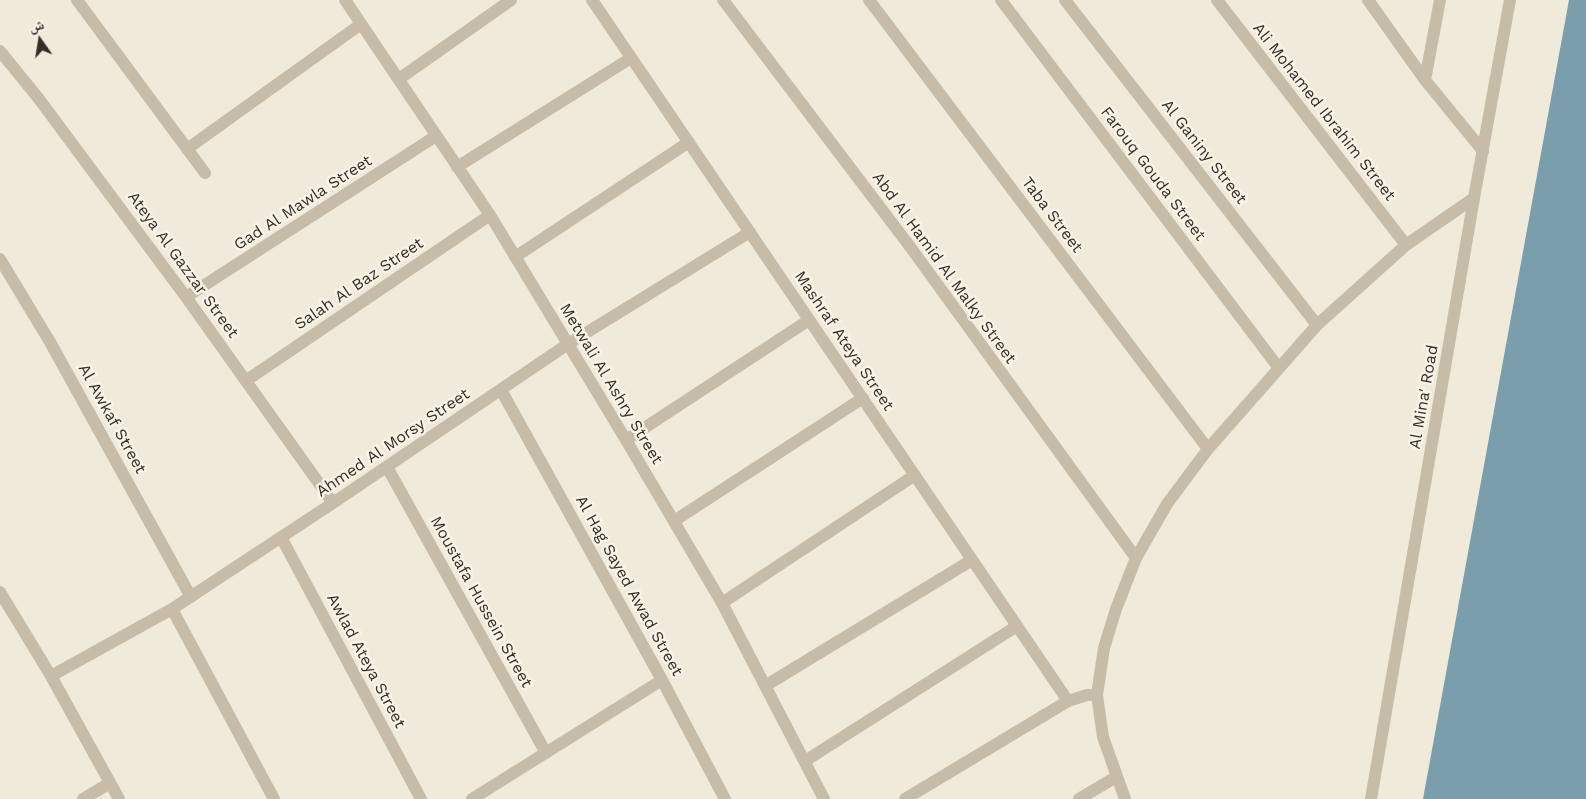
<!DOCTYPE html>
<meta charset="utf-8">
<style>
body{margin:0}
#map{position:relative;width:1586px;height:799px;overflow:hidden;background:#f0eada;font-family:"Work Sans","Noto Naskh Arabic",sans-serif}
canvas{display:block}
.north{position:absolute;left:15px;top:15px;width:50px;height:50px;-webkit-text-stroke:4px #f8f3e6;paint-order:stroke;rotate:347deg;font-size:14px;font-weight:700;line-height:20px;text-align:center;color:#342e27}
.north::after{content:'';display:block;margin:auto;width:18px;height:22px;background:#342e27;clip-path:polygon(50% 0,100% 100%,50% 72%,0 100%)}
</style>
<div id="map">
<canvas width="1586" height="799"></canvas>
<div class="north">ش</div>
</div>
<script>
const ctx = document.querySelector('canvas').getContext('2d');
ctx.lineJoin = 'round';
function paint(path, color) { ctx.fillStyle = color; ctx.fill(path, 'evenodd'); }
const poly = rows => new Path2D(rows.map(r => 'M' + r).join(''));
function stroke(path, color, width, dash) { ctx.strokeStyle = color; ctx.lineWidth = width; ctx.lineCap = dash ? 'butt' : 'round'; ctx.setLineDash(dash || []); ctx.stroke(path); }
function write(font, color, halo, rows, align = 'center') {
  ctx.font = font + ' "Work Sans",sans-serif'; ctx.lineWidth = 5; ctx.setLineDash([]); ctx.textBaseline = 'middle'; ctx.strokeStyle = halo; ctx.fillStyle = color; for (const [text, x, y, turn = 0] of rows) {
    ctx.save(); ctx.translate(x, y); ctx.rotate((+turn || 0) * Math.PI / 180); ctx.textAlign = isNaN(turn) ? turn : align; if (halo) ctx.strokeText(text, 0, 0); ctx.fillText(text, 0, 0); ctx.restore();
  }
}
const water = poly([
 [1569,0,1586,0,1586,799,1423,799]
]);
const minor = poly([
 [77,0,205,173],
 [345,0,490,215,626,440,722,603,824,799],
 [592,0,1068,701],
 [723,0,911,248,1136,558],
 [869,0,1208,449],
 [1001,0,1278,367],
 [1065,0,1317,325],
 [1217,0,1406,245],
 [1368,0,1425,80,1483,151],
 [0,51,39,99,186,297,333,503],
 [399,79,511,0],
 [1425,80,1440,0],
 [187,149,361,24],
 [457,167,631,58],
 [515,257,689,142],
 [0,259,50,342,191,597],
 [186,297,436,136],
 [247,380,490,215],
 [501,390,662,680,725,799],
 [626,440,809,320],
 [387,467,546,753],
 [674,521,863,398],
 [281,537,421,799],
 [0,592,51,676,119,799],
 [722,603,915,475],
 [172,609,274,799],
 [51,676,172,609,333,503,568,344,750,232],
 [765,686,972,560],
 [805,761,1017,626],
 [83,799,110,783],
 [472,799,662,680],
 [905,799,1068,701,1087,695,1097,695],
 [1079,799,1116,777],
 [1125,799,1103,737,1097,695,1104,648,1116,609,1136,558,1167,504,1208,449,1317,325,1406,245,1474,198]
]);
const tertiary = poly([
 [1371,799,1474,198,1510,0]
]);
const streetNames = [
 ["Ali Mohamed Ibrahim Street",1324,112,52],
 ["Al Ganiny Street",1204,152,52],
 ["Farouq Gouda Street",1153,174,53],
 ["Gad Al Mawla Street",303,203,-33],
 ["Taba Street",1052,215,53],
 ["Ateya Al Gazzar Street",183,265,54],
 ["Abd Al Hamid Al Malky Street",944,268,54],
 ["Salah Al Baz Street",359,284,-34],
 ["Mashraf Ateya Street",844,341,56],
 ["Metwali Al Ashry Street",611,384,59],
 ["Al Mina' Road",1424,397,-80],
 ["Al Awkaf Street",112,419,61],
 ["Ahmed Al Morsy Street",393,443,-34],
 ["Al Hag Sayed Awad Street",629,586,61],
 ["Moustafa Hussein Street",481,602,61],
 ["Awlad Ateya Street",366,661,62]
];
paint(water, '#7a9eab');
stroke(minor, '#c7bca7', 12);
stroke(tertiary, '#c7bca7', 12);
write('16px', '#342e27', '#f8f3e6', streetNames);
</script>
